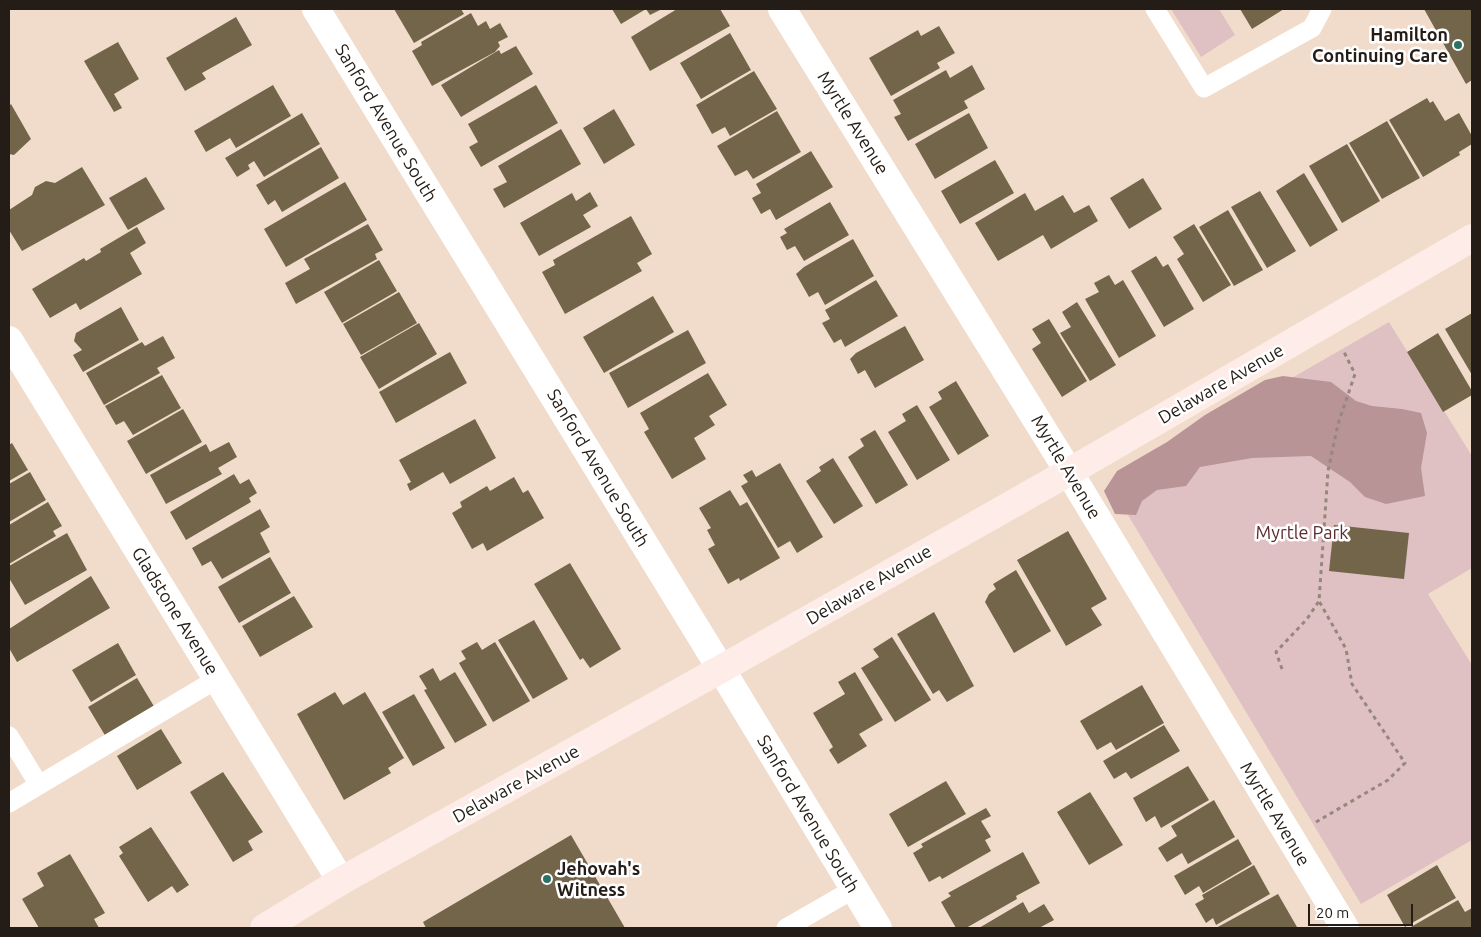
<!DOCTYPE html>
<style>
body{margin:0}
#map{position:relative;width:1481px;height:937px;overflow:hidden;background:#f1dccb;font-family:Ubuntu,sans-serif}
canvas{display:block}
.frame{position:absolute;inset:0;border:10px solid #241d17;pointer-events:none}
.scale{position:absolute;left:1308px;top:904px;width:105px;height:22px;box-sizing:border-box;border:2px solid #241d17;border-top:0;padding-left:6px;font-size:15px;line-height:18px;white-space:nowrap;color:#241d17;-webkit-text-stroke:4px #fff;paint-order:stroke}
</style>
<div id="map">
<canvas width="1481" height="937"></canvas>
<div class="frame"></div>
<div class="scale">20 m</div>
</div>
<script>
const ctx = document.querySelector('canvas').getContext('2d');
ctx.lineJoin = 'round';
function paint(path, color) { ctx.fillStyle = color; ctx.fill(path, 'evenodd'); }
const poly = rows => new Path2D(rows.map(r => 'M' + r).join(''));
function stroke(path, color, width, dash) { ctx.strokeStyle = color; ctx.lineWidth = width; ctx.lineCap = dash ? 'butt' : 'round'; ctx.setLineDash(dash || []); ctx.stroke(path); }
function write(font, color, halo, rows, align = 'center') {
  ctx.font = font + ' Ubuntu,sans-serif'; ctx.lineWidth = 5; ctx.setLineDash([]); ctx.textBaseline = 'middle'; ctx.strokeStyle = halo; ctx.fillStyle = color; for (const [text, x, y, turn = 0] of rows) {
    ctx.save(); ctx.translate(x, y); ctx.rotate((+turn || 0) * Math.PI / 180); ctx.textAlign = isNaN(turn) ? turn : align; if (halo) ctx.strokeText(text, 0, 0); ctx.fillText(text, 0, 0); ctx.restore();
  }
}
const green = poly([
 [1171,9,1219,9,1235,35,1201,57],
 [1389,322,1472,456,1472,568,1428,594,1472,665,1472,840,1361,904,1119,500,1127,473]
]);
const forest = poly([
 [1283,376,1331,382,1356,401,1372,406,1402,409,1421,413,1427,433,1421,468,1425,496,1386,504,1365,497,1350,482,1311,456,1252,458,1200,467,1186,486,1157,490,1142,501,1136,515,1115,514,1104,491,1117,471,1167,442,1205,415,1265,380]
]);
const building = poly([
 [394,9,461,9,464,14,414,43],
 [612,9,662,9,650,15,646,9,621,24],
 [677,9,720,9,730,26,650,71,631,37],
 [1240,9,1284,9,1252,29],
 [1424,9,1472,9,1472,80,1466,84],
 [471,13,478,26,486,21,490,29,500,23,508,37,498,42,500,46,495,52,432,86,412,51,422,45,421,42],
 [236,17,252,45,202,73,206,79,185,91,166,58],
 [939,26,955,53,937,63,940,68,891,96,869,58,918,30,921,36],
 [730,33,751,70,701,99,680,63],
 [118,42,139,79,114,94,122,108,114,112,84,61],
 [516,46,533,74,461,117,441,85,499,50,501,54],
 [972,65,985,89,964,101,968,108,908,141,894,117,901,114,893,100,946,70,950,78],
 [754,71,777,109,730,136,725,127,712,134,696,105],
 [273,85,291,116,236,148,230,138,206,152,194,131],
 [536,85,558,123,481,167,469,147,478,142,468,124],
 [1427,98,1430,103,1433,101,1445,121,1459,113,1472,136,1472,144,1459,152,1460,155,1423,177,1389,120],
 [11,104,31,139,14,155,9,154,9,106],
 [614,109,635,145,604,164,583,128],
 [777,111,801,152,753,179,747,170,735,176,717,146],
 [302,113,320,144,264,177,254,161,248,165,250,169,237,177,225,158],
 [969,113,988,148,935,179,915,144],
 [1387,121,1420,178,1382,199,1349,143],
 [561,129,581,164,504,208,493,189,507,182,498,166],
 [1347,144,1380,201,1342,223,1309,166],
 [321,147,339,178,282,212,275,200,268,205,256,185],
 [811,151,833,187,776,220,770,209,761,214,752,198,761,193,756,184],
 [995,160,1014,193,960,224,941,191],
 [82,167,105,205,22,251,9,230,9,210,32,195,35,187,46,181,55,183],
 [1304,173,1338,230,1310,247,1276,191],
 [146,177,165,209,128,230,109,198],
 [1143,178,1162,209,1129,229,1110,198],
 [345,182,367,220,286,267,264,229],
 [1260,191,1296,251,1267,268,1231,207],
 [590,192,598,206,583,215,591,227,539,256,520,223,572,193,576,201],
 [1025,193,1035,211,1063,195,1074,213,1089,205,1098,221,1051,249,1043,235,998,261,975,223],
 [830,202,849,235,804,261,795,246,787,250,780,237,787,233,784,229],
 [1228,210,1263,270,1234,286,1199,227],
 [631,216,652,254,637,263,642,271,565,314,542,272,555,265,553,260],
 [368,224,383,250,375,254,377,259,296,304,285,283,310,269,304,259],
 [1194,224,1231,285,1203,302,1177,259,1184,254,1173,237],
 [137,227,146,243,130,253,142,274,80,310,76,303,50,318,32,289,84,258,86,261,101,252,100,249],
 [853,239,874,276,825,305,818,292,809,297,796,274,804,267],
 [1156,256,1163,267,1168,264,1194,309,1164,327,1131,271],
 [379,260,397,291,342,323,324,292],
 [1109,275,1115,285,1123,280,1156,336,1119,358,1085,299,1099,292,1094,283],
 [876,280,898,316,845,347,841,339,834,343,822,323,830,319,825,310],
 [399,292,417,323,361,355,343,324],
 [653,296,674,332,604,373,583,337],
 [1077,302,1116,365,1090,381,1060,333,1071,327,1062,312],
 [121,307,139,340,83,372,73,355,82,350,74,341,76,333],
 [1472,313,1472,375,1445,329],
 [1049,319,1087,381,1062,397,1032,349,1041,343,1032,329],
 [419,323,437,354,379,389,360,357],
 [905,326,924,360,875,388,865,370,858,374,850,359,856,353],
 [688,330,706,363,628,408,609,373],
 [1438,333,1472,391,1472,395,1443,412,1407,352],
 [163,336,175,358,157,368,160,373,104,405,86,373,142,342,145,346],
 [450,352,467,383,396,423,379,392],
 [708,373,727,405,709,416,715,425,694,438,706,459,672,479,644,432,649,429,640,413],
 [162,375,181,408,133,435,124,421,116,425,105,406],
 [956,381,989,436,958,455,929,407,942,399,938,392],
 [917,405,950,460,917,480,888,432,906,421,902,414],
 [183,409,202,442,146,474,127,441],
 [475,419,496,458,450,484,443,472,410,491,407,484,411,482,399,460],
 [875,430,908,485,876,504,848,457,864,446,860,439],
 [229,442,237,457,218,468,222,474,166,504,150,475,206,444,210,452],
 [12,443,28,470,9,481,9,445],
 [833,458,863,506,834,524,806,481,821,471,819,467],
 [780,463,823,537,797,553,790,541,778,548,741,486,748,482,743,475,752,470,756,477],
 [30,472,46,500,9,522,9,484],
 [234,474,240,484,249,479,257,493,249,498,251,502,186,540,170,512],
 [514,477,523,493,528,490,544,518,487,551,483,543,472,549,452,513,462,507,460,502,487,486,490,491],
 [730,490,740,506,747,502,780,558,740,581,739,578,728,584,708,549,715,545,707,530,711,528,699,508],
 [48,502,62,526,53,531,56,536,9,564,9,525],
 [260,509,270,527,260,533,270,552,222,579,211,561,202,566,192,548],
 [1334,525,1409,533,1404,579,1329,571],
 [1068,531,1107,599,1091,608,1102,625,1066,646,1017,560],
 [67,533,87,570,25,605,9,578,9,566],
 [270,557,291,593,239,623,218,587],
 [570,563,621,649,590,668,583,658,580,660,534,584],
 [1016,570,1051,631,1014,653,985,602,989,594,996,589,993,584],
 [91,576,110,608,17,662,9,648,9,629],
 [294,596,313,627,260,657,242,626],
 [934,612,974,686,947,702,939,690,933,694,897,634],
 [534,620,568,679,533,699,498,640],
 [892,637,931,700,895,722,861,668,879,657,873,649],
 [477,642,482,650,495,642,530,701,493,722,459,663,466,659,461,651],
 [118,643,136,675,91,702,72,670],
 [433,668,440,681,455,672,487,725,455,743,424,690,427,689,419,676],
 [855,672,883,720,859,734,867,746,838,764,829,750,833,747,813,713,845,694,838,682],
 [137,678,155,708,106,737,88,707],
 [1142,685,1164,723,1116,750,1111,742,1097,750,1080,721],
 [335,692,343,705,365,692,404,758,388,768,391,773,344,800,297,714],
 [414,694,445,748,413,766,382,712],
 [1164,725,1180,751,1131,779,1126,772,1114,779,1103,761],
 [161,729,182,763,137,790,117,756],
 [1188,766,1209,800,1161,828,1155,816,1146,822,1133,798],
 [223,772,263,832,248,841,253,850,233,862,190,792],
 [946,781,966,814,908,847,889,814],
 [1090,792,1123,845,1089,865,1057,812],
 [1214,800,1235,837,1188,864,1182,853,1167,862,1158,848,1177,836,1171,826],
 [986,808,991,816,981,821,991,837,985,840,991,851,942,879,940,876,929,882,913,853,923,847,921,844],
 [151,827,189,885,177,893,172,886,148,902,119,856,123,853,119,847],
 [571,835,625,928,426,928,423,922],
 [1238,839,1252,864,1203,893,1199,886,1185,895,1174,876],
 [1023,852,1040,883,1016,896,1017,899,966,928,956,928,941,902,951,896,948,893],
 [70,854,105,913,94,919,99,928,39,928,22,899,44,886,37,873],
 [1254,865,1270,894,1216,925,1213,918,1206,923,1195,904,1204,899,1202,895],
 [1437,865,1456,898,1405,927,1387,895],
 [1278,894,1297,927,1295,928,1216,928],
 [1458,900,1465,912,1472,908,1472,928,1409,928],
 [1023,902,1029,913,1044,904,1054,920,1039,928,979,928]
]);
const path = poly([
 [1282,669,1276,652,1307,619,1319,601],
 [1316,822,1388,780,1405,763,1352,684,1346,649,1319,601,1328,471,1338,424,1355,374,1343,350]
]);
const lane = poly([
 [1155,9,1204,88,1312,28,1322,9],
 [9,736,39,785,9,803],
 [39,785,217,679],
 [786,928,854,889]
]);
const street = poly([
 [316,9,721,669,878,928],
 [782,9,1069,472,1345,928],
 [9,340,341,881]
]);
const secondary = poly([
 [264,928,341,881,721,669,1069,472,1472,238]
]);
const markers = [
 [1458,45,5,"#2c7166"],
 [547,879,5,"#2c7166"]
];
const poiNames = [
 ["Hamilton",1448,35],
 ["Continuing Care",1448,56],
 ["Jehovah's",557,869,"left"],
 ["Witness",557,890,"left"]
];
const streetNames = [
 ["Sanford Avenue South",386,123,59],
 ["Myrtle Avenue",853,123,58],
 ["Delaware Avenue",1221,384,-30],
 ["Myrtle Avenue",1066,467,59],
 ["Sanford Avenue South",598,468,59],
 ["Delaware Avenue",869,585,-30],
 ["Gladstone Avenue",175,611,58],
 ["Delaware Avenue",516,784,-29],
 ["Sanford Avenue South",808,814,59],
 ["Myrtle Avenue",1275,814,59]
];
const parkNames = [
 ["Myrtle Park",1302,533]
];
paint(green, '#dfc1c3');
paint(forest, '#b89497');
paint(building, '#72654a');
stroke(path, '#96877b', 3, [4, 4]);
stroke(lane, '#fff', 19);
stroke(street, '#fff', 28);
stroke(secondary, '#fdece7', 28);
for (const [x, y, r, color] of markers) { const dot = new Path2D(); dot.arc(x, y, r, 0, 2 * Math.PI); ctx.fillStyle = color; ctx.fill(dot); stroke(dot, '#fff', 2); }
write('bold 18px', '#241d17', '#fff', poiNames, 'right');
write('18px', '#241d17', '#fff', streetNames);
write('18px', '#5d2b32', '#fff', parkNames);
</script>
